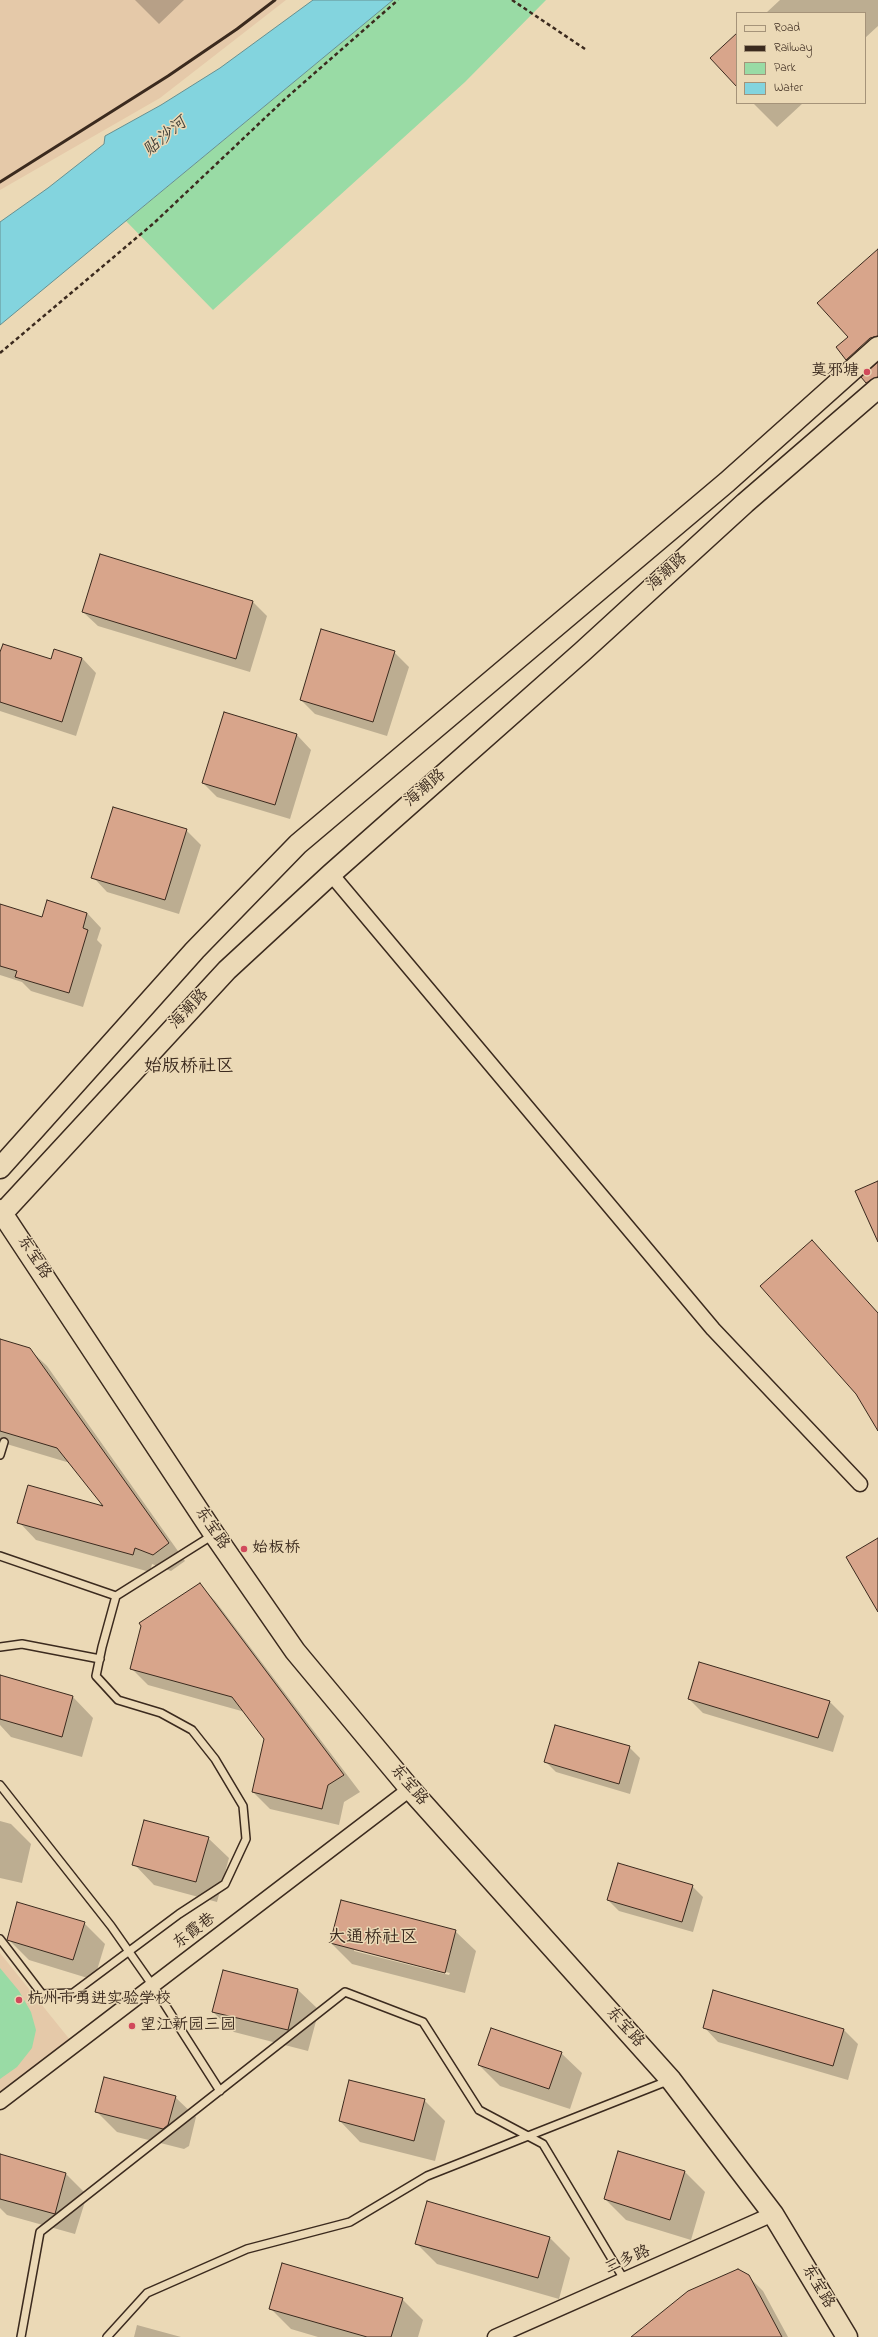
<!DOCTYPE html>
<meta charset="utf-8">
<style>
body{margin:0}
#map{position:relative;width:878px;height:2337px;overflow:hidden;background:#ebd9b6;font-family:"Indie Flower",sans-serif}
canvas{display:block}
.legend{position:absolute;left:736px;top:12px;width:130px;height:92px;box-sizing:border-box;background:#ebd9b6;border:1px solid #a59379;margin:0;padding:5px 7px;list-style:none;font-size:12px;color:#3b2a1e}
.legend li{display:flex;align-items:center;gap:8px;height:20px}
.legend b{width:20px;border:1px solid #a59379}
</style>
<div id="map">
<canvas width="878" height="2337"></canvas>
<ul class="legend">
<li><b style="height:5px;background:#ebd9b6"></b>Road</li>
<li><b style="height:5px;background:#3b2a1e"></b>Railway</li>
<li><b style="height:11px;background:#99dba5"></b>Park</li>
<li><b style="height:11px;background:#83d4de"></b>Water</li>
</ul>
</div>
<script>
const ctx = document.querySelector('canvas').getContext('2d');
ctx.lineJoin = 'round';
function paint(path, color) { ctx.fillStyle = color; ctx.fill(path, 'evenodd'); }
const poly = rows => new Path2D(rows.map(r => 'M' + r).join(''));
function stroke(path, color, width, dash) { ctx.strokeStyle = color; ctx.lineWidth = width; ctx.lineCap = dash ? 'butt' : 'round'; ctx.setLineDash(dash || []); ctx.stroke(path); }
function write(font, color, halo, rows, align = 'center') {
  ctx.font = font + ' "Indie Flower","LXGW WenKai TC",sans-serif'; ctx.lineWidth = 3; ctx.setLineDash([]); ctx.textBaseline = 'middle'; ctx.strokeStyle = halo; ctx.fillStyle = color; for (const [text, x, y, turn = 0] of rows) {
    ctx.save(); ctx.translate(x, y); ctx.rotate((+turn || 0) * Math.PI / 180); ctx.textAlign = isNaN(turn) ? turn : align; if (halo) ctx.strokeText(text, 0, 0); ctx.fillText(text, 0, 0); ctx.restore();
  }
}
const built = poly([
 [0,0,286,0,160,98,0,190],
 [0,1953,75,2046,0,2092]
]);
const green = poly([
 [393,0,546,0,465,82,213,310,126,221],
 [0,1968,19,1991,31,2012,36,2030,32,2048,17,2067,0,2079]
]);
const water = poly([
 [313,0,393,0,0,325,0,222,48,188,104,144,105,136,161,105,220,68,313,0]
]);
const shadow = poly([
 [135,0,184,0,159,24],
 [780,0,878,0,878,26,865,38,865,13,766,13],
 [753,103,803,103,777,127],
 [878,250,878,359,861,373,837,348,849,337],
 [253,602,267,616,250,672,98,626,83,612],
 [394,652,409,667,387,736,315,714,301,700],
 [0,656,51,660,82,658,96,673,76,736,0,711],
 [297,735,311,750,290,819,217,797,203,783],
 [186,830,201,845,179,914,107,892,93,877],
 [0,905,43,918,87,913,101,928,97,940,102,945,83,1007,31,991,22,982,0,975],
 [0,1345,29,1349,47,1366,185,1561,171,1571,152,1564,150,1572,36,1540,19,1522,105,1508,70,1463,0,1442],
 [200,1585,216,1602,360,1792,344,1802,339,1825,270,1809,253,1792,265,1739,245,1712,148,1685,131,1668,142,1626],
 [0,1683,73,1697,93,1718,82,1757,11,1737,0,1725],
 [689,1699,829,1701,844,1716,833,1752,703,1713],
 [629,1747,640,1758,630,1794,556,1772,545,1761],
 [0,1821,11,1824,31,1844,22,1883,0,1878],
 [208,1838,229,1858,217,1902,154,1885,134,1864],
 [692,1886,703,1897,693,1932,619,1911,608,1900],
 [84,1923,105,1944,94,1980,29,1960,8,1939],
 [455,1931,476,1951,465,1993,352,1964,331,1943],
 [354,1948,450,1973,449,1975,354,1951],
 [224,1971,298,1990,319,2010,308,2051,234,2032,213,2012],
 [704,2027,844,2030,858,2044,848,2080,718,2042],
 [561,2053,582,2073,570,2109,500,2086,479,2065],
 [175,2097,196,2117,189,2146,184,2149,117,2132,96,2111],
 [424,2100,445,2121,435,2161,360,2142,340,2121],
 [0,2155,66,2174,87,2195,75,2234,7,2215,0,2208],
 [685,2172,705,2192,691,2240,626,2220,605,2199],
 [550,2238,570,2258,559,2299,437,2264,416,2243],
 [748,2276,763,2291,788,2337,633,2337],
 [402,2299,423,2320,418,2337,318,2337,291,2329,270,2308],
 [137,2325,181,2337,134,2337]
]);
const building = poly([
 [737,33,737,87,710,58,737,33],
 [878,249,878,336,870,338,846,360,836,347,848,337,817,303,878,249],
 [878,362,878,377,866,383,861,377,878,362],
 [100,554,253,601,236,659,82,612,100,554],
 [321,629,395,651,373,722,300,700,321,629],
 [3,644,51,659,54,649,82,658,62,722,0,702,0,652,3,644],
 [224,712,297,734,275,805,202,783,224,712],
 [113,807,187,829,165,900,91,878,113,807],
 [47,900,87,913,83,928,88,930,69,993,15,977,17,971,0,966,0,904,42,917,47,900],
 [878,1181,878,1242,855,1191,878,1181],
 [812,1240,878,1313,878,1431,856,1394,760,1286,812,1240],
 [0,1339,30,1348,169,1543,153,1555,135,1548,133,1555,17,1523,28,1485,103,1506,57,1448,0,1431,0,1339],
 [878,1538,878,1612,846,1557,878,1538],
 [200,1583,344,1775,328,1785,322,1809,252,1792,264,1739,232,1697,130,1669,141,1626,139,1623,200,1583],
 [699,1662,830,1701,818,1738,688,1699,699,1662],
 [0,1675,73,1696,62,1737,0,1719,0,1675],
 [555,1725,630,1746,619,1784,544,1762,555,1725],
 [144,1820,209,1837,196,1882,132,1865,144,1820],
 [618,1863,693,1885,682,1922,607,1900,618,1863],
 [341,1900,456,1930,445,1973,330,1943,341,1900],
 [17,1902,85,1922,73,1960,7,1940,17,1902],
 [223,1970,298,1989,288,2030,212,2012,223,1970],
 [713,1990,844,2029,833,2066,703,2028,713,1990],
 [491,2028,562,2052,549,2089,478,2065,491,2028],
 [104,2077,176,2096,168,2125,163,2129,95,2112,104,2077],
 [349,2080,425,2099,414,2141,339,2121,349,2080],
 [618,2151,685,2171,670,2220,604,2199,618,2151],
 [0,2154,66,2173,55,2214,0,2199,0,2154],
 [427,2201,550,2237,538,2278,415,2244,427,2201],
 [282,2263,403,2298,391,2337,367,2337,269,2309,282,2263],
 [738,2269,749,2275,782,2337,631,2337,688,2291,738,2269]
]);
const path = poly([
 [512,0,585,49],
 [0,353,154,223,285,99,398,0]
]);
const lane = poly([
 [0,1455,4,1442],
 [0,1556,116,1596,213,1535],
 [0,1647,22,1644,100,1659],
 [0,1785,111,1926,153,1986,220,2091],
 [0,1939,42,1994,73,1993,179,1914,225,1884,246,1839,243,1806,215,1759,192,1730,161,1713,118,1700,96,1676,102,1647,116,1596],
 [21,2337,40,2232,345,1992,423,2022,479,2110,543,2144,625,2281],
 [107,2337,147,2293,247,2249,350,2222,427,2176,670,2080]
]);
const street = poly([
 [331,874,713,1329,860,1484],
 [0,2102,410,1789],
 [495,2337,773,2214]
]);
const secondary = poly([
 [0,1168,195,950,298,844,727,482,878,347],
 [0,1210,214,1534,295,1651,410,1789,671,2080,773,2214,847,2337],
 [0,1216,227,970,331,874,582,652,745,503,878,388]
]);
const rail = poly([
 [0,182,168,76,237,29,275,0]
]);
const markers = [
 [867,372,4,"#d1495b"],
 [244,1549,4,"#d1495b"],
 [19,2000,4,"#d1495b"],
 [132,2026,4,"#d1495b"]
];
const poiNames = [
 ["莫邪塘",859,372,"right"],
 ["始板桥",252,1549],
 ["杭州市勇进实验学校",27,2000],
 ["望江新园三园",140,2026]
];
const streetNames = [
 ["海潮路",668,573,-43],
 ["海潮路",426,789,-41],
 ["海潮路",190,1010,-47],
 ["东宝路",33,1258,57],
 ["东宝路",211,1529,56],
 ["东宝路",408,1786,49],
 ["东霞巷",195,1932,-37],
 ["东宝路",624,2028,48],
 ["三多路",628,2261,-24],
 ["东宝路",817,2287,59]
];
const waterNames = [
 ["贴沙河",166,138,-40]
];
const quarterNames = [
 ["始版桥社区",189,1068],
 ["大通桥社区",373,1939]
];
paint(built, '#e5c9a9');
paint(green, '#99dba5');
paint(water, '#83d4de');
stroke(water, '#669091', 1);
paint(shadow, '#0003');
paint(building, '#d8a58b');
stroke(building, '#3b2a1e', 1);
stroke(lane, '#3b2a1e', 10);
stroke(street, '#3b2a1e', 17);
stroke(secondary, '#3b2a1e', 23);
stroke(path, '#3b2a1e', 2.5, [4, 3]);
stroke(lane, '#ebd9b6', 7);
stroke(street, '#ebd9b6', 14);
stroke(secondary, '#ebd9b6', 20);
stroke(rail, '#3b2a1e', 3);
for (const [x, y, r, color] of markers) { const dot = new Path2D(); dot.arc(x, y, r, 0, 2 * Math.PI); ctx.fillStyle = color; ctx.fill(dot); stroke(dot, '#ebd9b6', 1.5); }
write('16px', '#3b2a1e', '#ebd9b6', poiNames, 'left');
write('16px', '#3b2a1e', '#ebd9b6', streetNames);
write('italic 17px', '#46443b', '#ebd9b6', waterNames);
write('18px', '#3b2a1e', '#ebd9b6', quarterNames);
</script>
